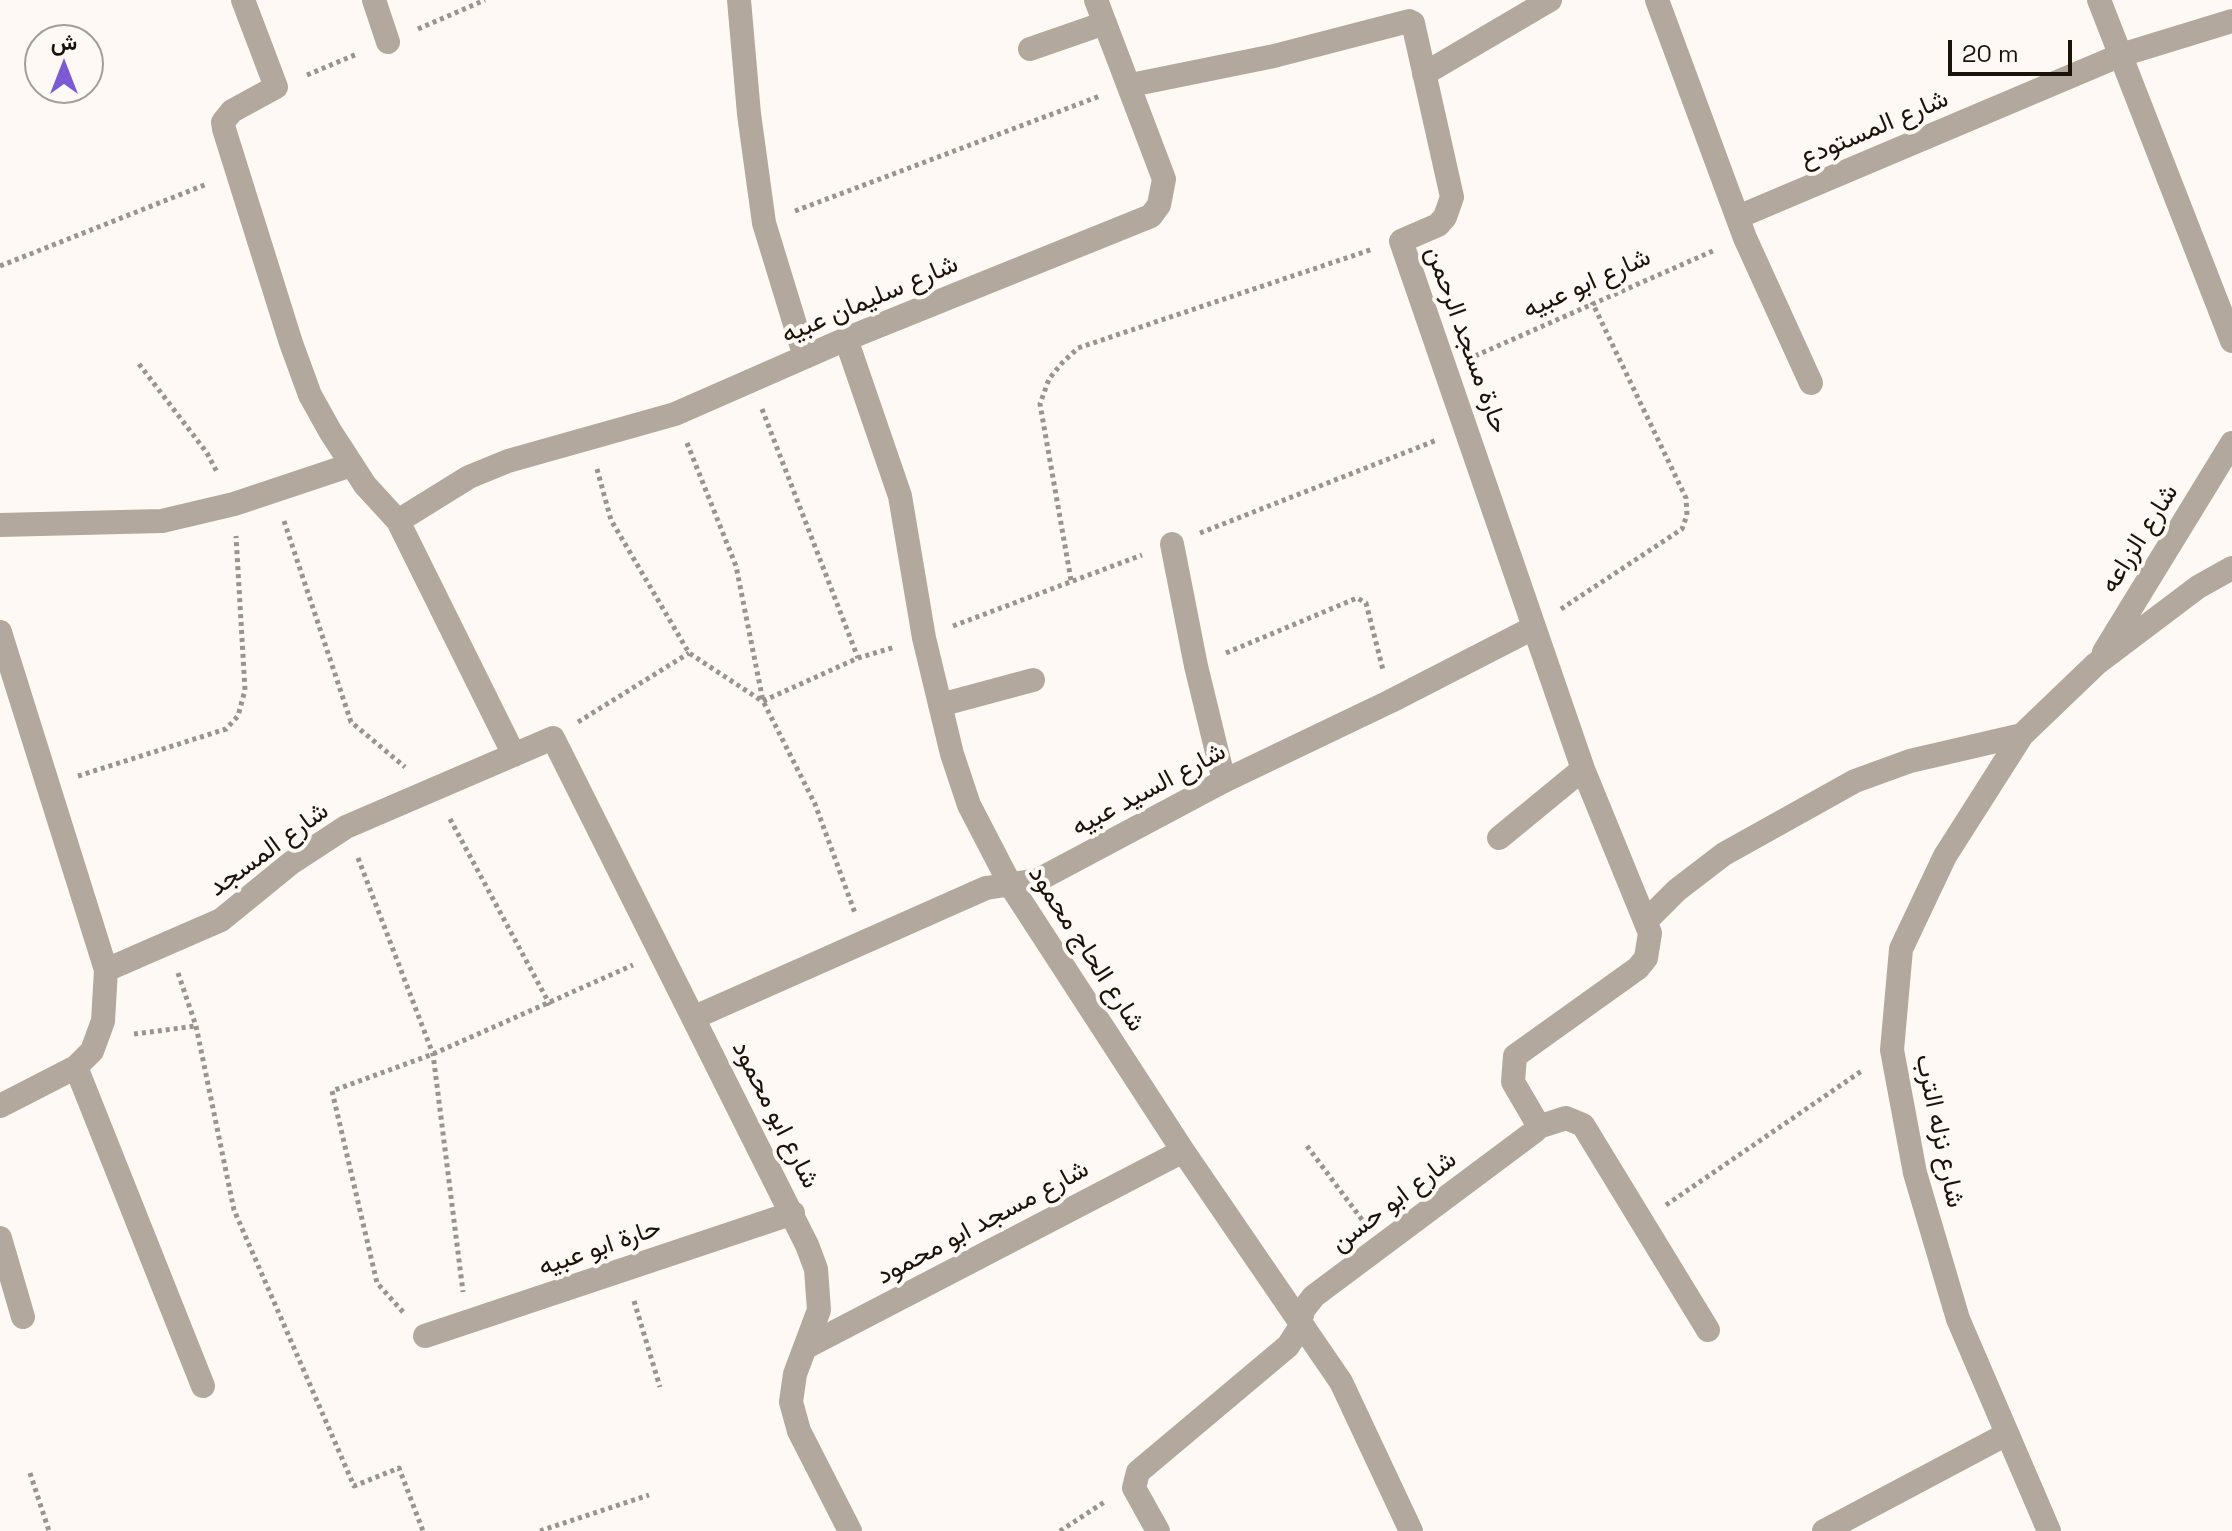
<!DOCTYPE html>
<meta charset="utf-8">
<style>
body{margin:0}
#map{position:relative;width:2232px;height:1531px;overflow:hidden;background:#fef9f4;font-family:"Space Grotesk",Vazirmatn,sans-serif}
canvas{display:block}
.north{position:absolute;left:24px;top:24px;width:80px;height:80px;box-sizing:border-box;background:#fef9f4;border:2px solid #a39d96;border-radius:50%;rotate:0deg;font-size:22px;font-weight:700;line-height:32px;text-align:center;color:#1b1309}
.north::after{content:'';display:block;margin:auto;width:28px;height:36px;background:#7d5ad4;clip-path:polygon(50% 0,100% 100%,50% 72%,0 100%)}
.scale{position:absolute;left:1948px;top:40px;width:124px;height:36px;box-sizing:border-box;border:4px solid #1b1309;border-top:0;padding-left:10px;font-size:24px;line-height:28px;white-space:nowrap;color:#1b1309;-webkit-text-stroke:6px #fef9f4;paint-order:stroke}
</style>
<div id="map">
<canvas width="2232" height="1531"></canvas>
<div class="north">ش</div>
<div class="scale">20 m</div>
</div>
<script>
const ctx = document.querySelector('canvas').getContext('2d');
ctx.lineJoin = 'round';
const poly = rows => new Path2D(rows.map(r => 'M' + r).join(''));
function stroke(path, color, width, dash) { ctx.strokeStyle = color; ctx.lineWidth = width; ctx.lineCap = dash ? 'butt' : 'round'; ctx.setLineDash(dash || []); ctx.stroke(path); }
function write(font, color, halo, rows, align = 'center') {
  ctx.font = font + ' "Space Grotesk",Vazirmatn,sans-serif'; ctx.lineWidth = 8; ctx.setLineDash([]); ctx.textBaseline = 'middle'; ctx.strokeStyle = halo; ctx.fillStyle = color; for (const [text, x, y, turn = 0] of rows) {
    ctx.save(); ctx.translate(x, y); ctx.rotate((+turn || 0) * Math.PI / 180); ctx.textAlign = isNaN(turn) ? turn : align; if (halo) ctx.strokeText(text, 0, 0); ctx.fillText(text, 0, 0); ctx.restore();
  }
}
const path = poly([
 [418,29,485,0],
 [307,75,357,54],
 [795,211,1100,96],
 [0,266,207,184],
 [1475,356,1715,250],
 [139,364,207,453,218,474],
 [762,409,858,658],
 [687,443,736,566,763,701,815,804,855,913],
 [597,469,611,520,689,653,762,701],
 [284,521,351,722,405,767],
 [1200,533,1437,440],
 [1071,580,1040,404,1049,379,1062,363,1078,348,1373,249],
 [1561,609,1682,529,1687,515,1686,498,1592,302],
 [953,626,1142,555],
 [1226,653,1357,598,1366,603,1383,670],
 [763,701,858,658,895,647],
 [578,722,689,653],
 [78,776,226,729,238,716,245,690,236,536],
 [450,819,550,1005],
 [358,858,433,1054,463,1292],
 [178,973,196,1026,234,1210,354,1486,399,1468,423,1531],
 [134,1034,196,1026],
 [1307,1146,1363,1221],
 [1666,1205,1863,1070],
 [634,1301,660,1387],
 [403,1312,377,1283,332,1091,433,1054,633,965],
 [30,1473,49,1531],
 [540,1531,649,1495],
 [1060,1531,1106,1501]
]);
const minor = poly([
 [243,0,276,87,232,111,223,122,224,129,291,343,310,395,330,431,365,485,398,521,514,755],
 [374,0,388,42],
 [739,0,749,114,764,223,805,357],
 [1657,0,1745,238,1811,383],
 [2099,0,2232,341],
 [1030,49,1105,23],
 [1424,74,1550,0],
 [1131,85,1274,56,1409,21,1413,23,1452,197,1445,217,1438,225,1401,241,1583,769,1650,933,1646,958,1638,968,1515,1056,1513,1082,1537,1123,1535,1131,1314,1296,1303,1310,1299,1329,1288,1346,1138,1472,1134,1488,1158,1531],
 [1738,217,2121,55,2232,21],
 [846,339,900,496,924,638,952,754,969,805,1011,886,1183,1151,1341,1382,1411,1531],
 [398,521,469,477,508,461,675,414,846,339,1151,216,1159,205,1164,179,1096,0],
 [0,525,162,521,234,504,351,465],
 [1172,544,1196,666,1224,781],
 [0,632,106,970,103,1021,92,1051,76,1067,0,1106],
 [2104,652,2232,443],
 [940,705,1033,680],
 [1499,838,1583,769],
 [1646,921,1677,890,1724,854,1855,781,1910,761,2022,735],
 [106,970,221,920,291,863,346,827,553,738,807,1245,816,1269,819,1310,795,1374,791,1402,799,1431,850,1531],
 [695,1017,986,888,1038,880,1224,781,1391,701,1533,628],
 [76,1067,203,1386],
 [1538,1127,1566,1118,1583,1125,1708,1330],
 [0,1238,23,1317],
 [425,1336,793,1213],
 [808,1346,1183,1151],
 [1824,1531,2005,1435],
 [2049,1531,1958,1319,1915,1173,1892,1050,1901,949,1945,856,2022,735,2096,664,2198,587,2232,568]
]);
const streetNames = [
 ["شارع المستودع",1874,129,-23],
 ["شارع ابو عبيه",1587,284,-24],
 ["شارع سليمان عبيه",870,300,-23],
 ["حارة مسجد الرحمن",1466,340,70],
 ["شارع الزراعه",2140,539,-58],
 ["شارع السيد عبيه",1149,790,-28],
 ["شارع المسجد",269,850,-36],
 ["شارع الحاج محمود",1086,949,57],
 ["شارع ابو محمود",775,1115,63],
 ["شارع نزله الترب",1939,1131,78],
 ["شارع ابو حسن",1394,1202,-37],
 ["شارع مسجد ابو محمود",983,1223,-28],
 ["حارة ابو عبيه",600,1248,-19]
];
stroke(path, '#9b948d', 5, [4, 4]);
stroke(minor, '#b2a89d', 24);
write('26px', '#1b1309', '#fef9f4', streetNames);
</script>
